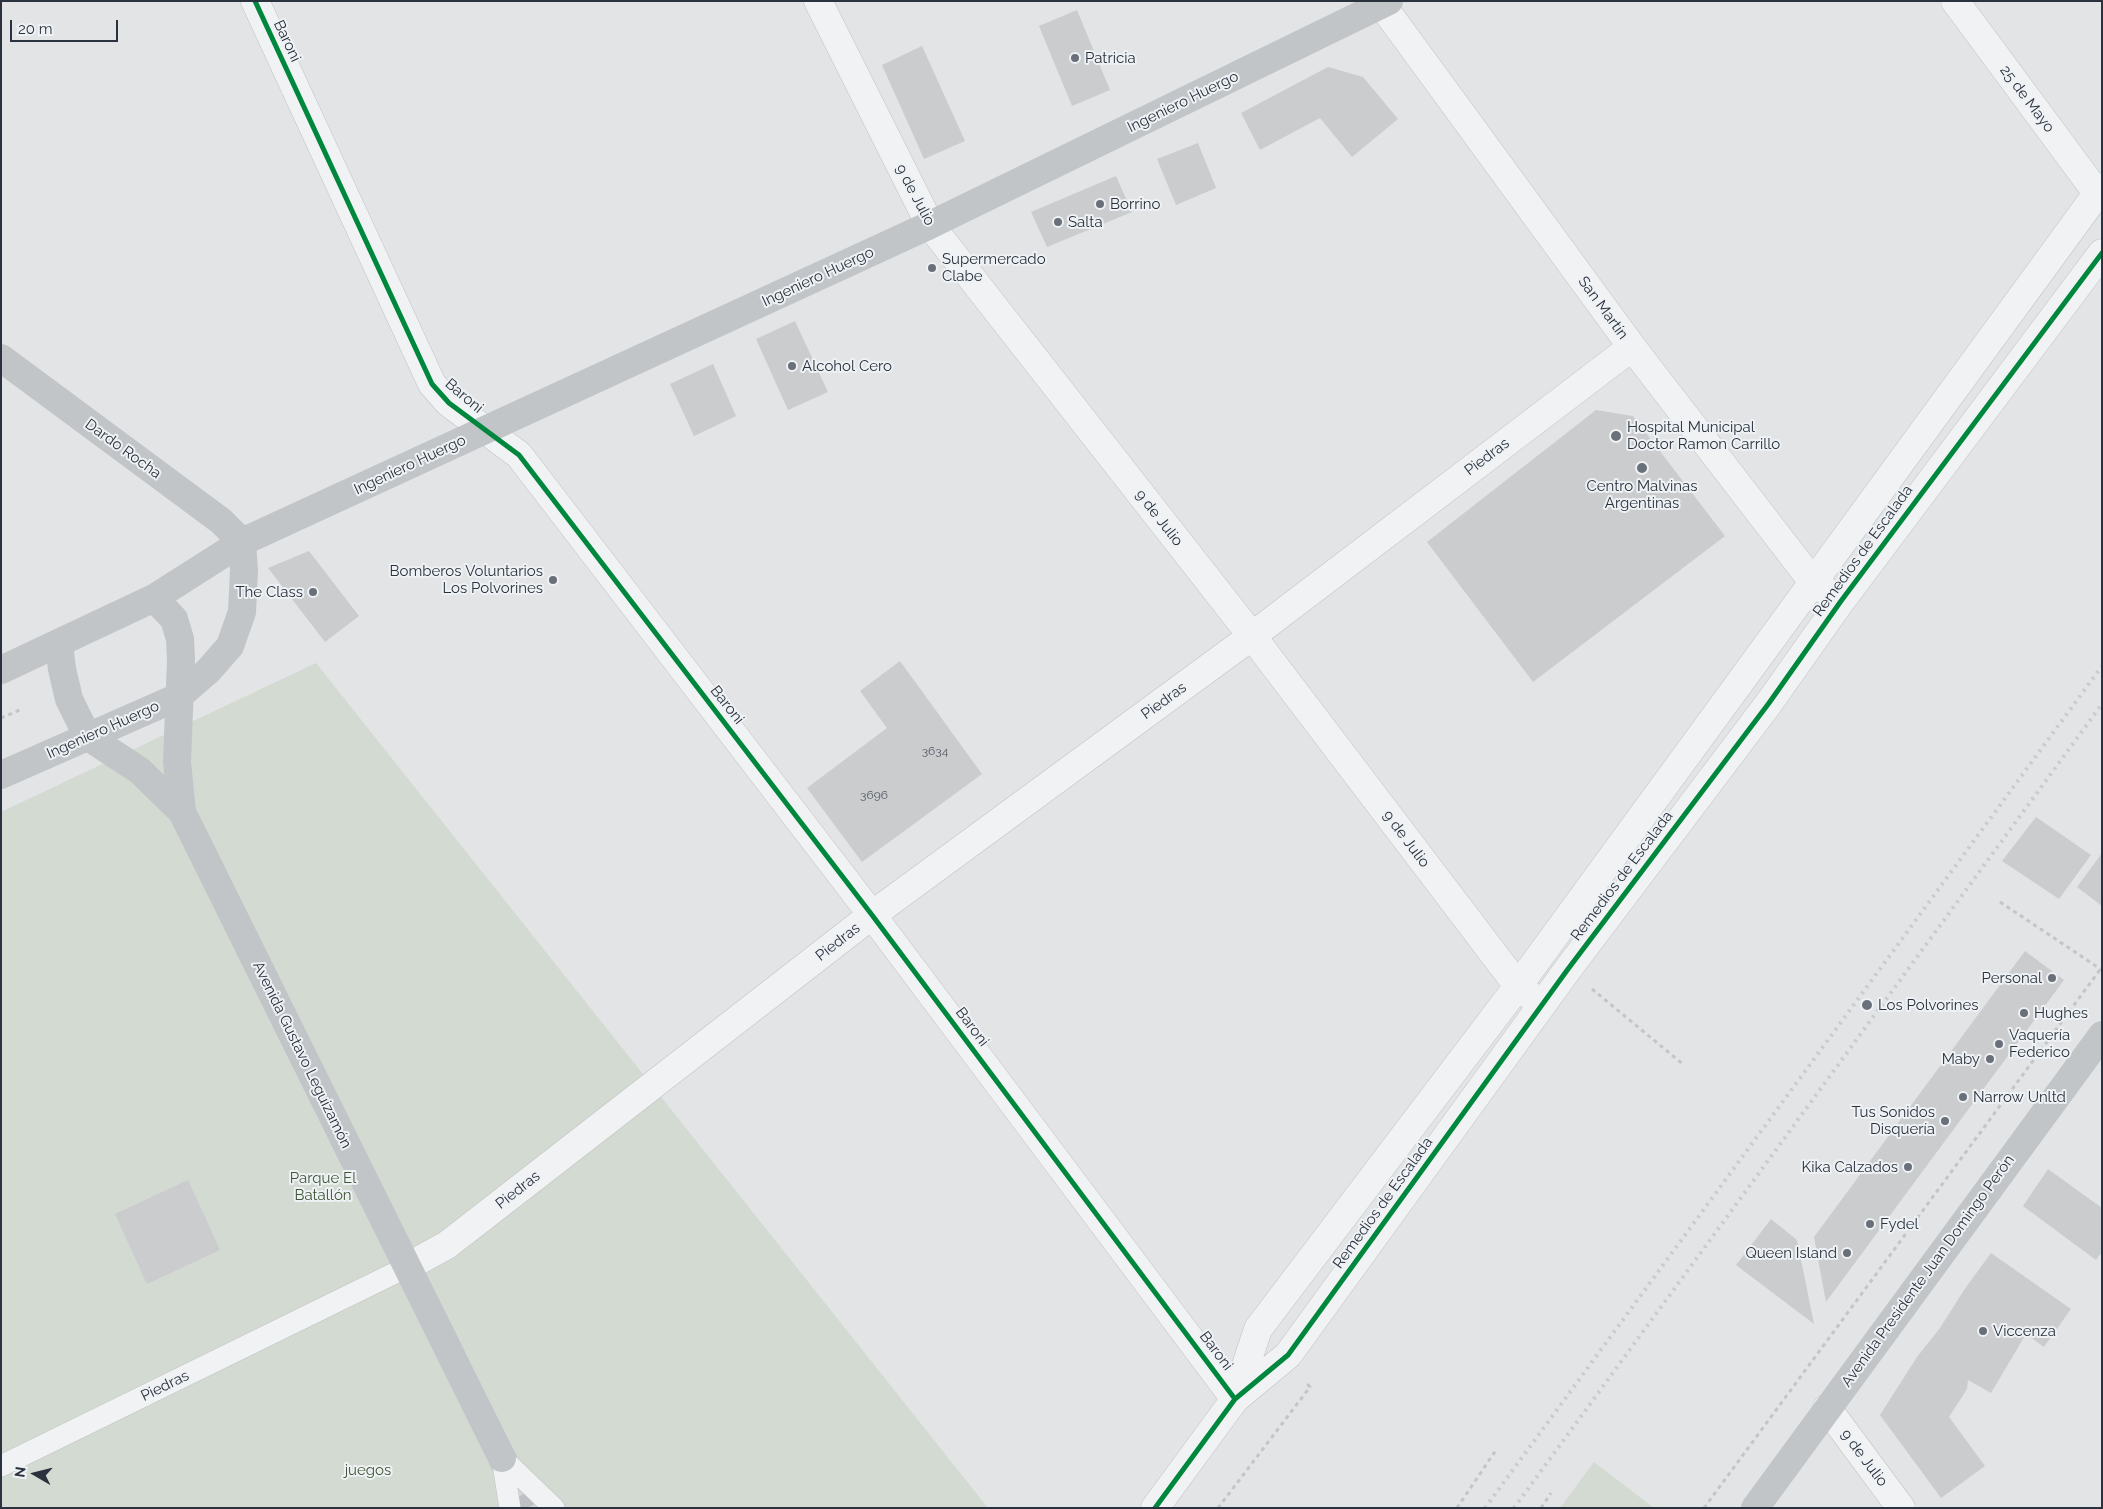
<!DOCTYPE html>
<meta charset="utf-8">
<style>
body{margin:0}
#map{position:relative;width:2103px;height:1509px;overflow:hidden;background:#e2e4e6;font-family:Raleway,sans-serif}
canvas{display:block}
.frame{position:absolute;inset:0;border:2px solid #2a323e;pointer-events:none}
.north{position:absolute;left:10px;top:1449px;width:50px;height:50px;-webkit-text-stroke:4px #eff2f5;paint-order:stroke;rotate:278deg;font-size:14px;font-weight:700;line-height:20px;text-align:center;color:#2a323e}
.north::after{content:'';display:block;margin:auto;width:18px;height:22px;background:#2a323e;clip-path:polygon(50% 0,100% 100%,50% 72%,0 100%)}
.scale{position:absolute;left:10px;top:20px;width:108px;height:22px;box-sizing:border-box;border:2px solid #2a323e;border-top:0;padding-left:6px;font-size:15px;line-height:18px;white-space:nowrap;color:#2a323e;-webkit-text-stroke:4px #eff2f5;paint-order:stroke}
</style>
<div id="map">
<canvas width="2103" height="1509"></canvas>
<div class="frame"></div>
<div class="north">N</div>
<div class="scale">20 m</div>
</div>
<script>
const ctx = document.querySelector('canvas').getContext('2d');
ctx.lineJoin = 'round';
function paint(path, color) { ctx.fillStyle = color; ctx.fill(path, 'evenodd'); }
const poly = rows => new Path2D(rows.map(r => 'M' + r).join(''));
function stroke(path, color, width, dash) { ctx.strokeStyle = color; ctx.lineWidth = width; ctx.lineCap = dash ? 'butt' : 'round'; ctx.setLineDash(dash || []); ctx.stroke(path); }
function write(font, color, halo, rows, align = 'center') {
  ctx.font = font + ' Raleway,sans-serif'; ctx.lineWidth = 4; ctx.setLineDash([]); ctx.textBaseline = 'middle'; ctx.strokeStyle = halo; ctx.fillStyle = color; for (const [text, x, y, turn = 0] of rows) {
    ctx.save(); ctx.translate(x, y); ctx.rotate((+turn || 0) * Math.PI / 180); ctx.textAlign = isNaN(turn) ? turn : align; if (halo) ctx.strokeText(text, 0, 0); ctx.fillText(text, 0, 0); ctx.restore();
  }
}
const green = poly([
 [316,663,988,1508,1,1508,1,812],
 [1594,1462,1654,1508,1560,1508]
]);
const building = poly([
 [1077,10,1110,90,1072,106,1039,26],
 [922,46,965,141,924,159,882,65],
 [1328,67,1363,77,1398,119,1352,157,1320,118,1260,150,1241,113],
 [1198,143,1216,188,1176,205,1157,159],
 [1116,176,1132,212,1047,247,1031,212],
 [795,321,828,392,788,410,756,339],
 [713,364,736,416,694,436,670,384],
 [1596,410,1633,416,1725,536,1533,682,1427,542],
 [309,551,359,616,325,642,268,568],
 [900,661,982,774,862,862,807,788,887,728,860,691],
 [2036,817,2091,855,2059,899,2002,861],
 [2102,853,2102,906,2077,887],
 [2025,951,2064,980,1826,1302,1814,1237],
 [2048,1169,2102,1208,2102,1252,2096,1260,2023,1206],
 [188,1180,220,1250,147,1284,115,1214],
 [1771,1219,1797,1240,1814,1324,1736,1265],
 [1991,1253,2071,1309,2044,1347,2026,1334,1991,1393,1968,1380,1967,1389,1949,1417,1985,1466,1941,1498,1880,1415,1917,1357,1940,1328,1964,1290]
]);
const secondaryTunnel = poly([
 [502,1458,527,1508]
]);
const path = poly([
 [1,718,22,709],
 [2000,902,2102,970],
 [1592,989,1684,1065],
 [1218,1508,1310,1387,1306,1382],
 [1457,1508,1496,1450],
 [1541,1508,1551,1493],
 [1704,1508,2102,967]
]);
const lane = poly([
 [502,1458,554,1508],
 [502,1458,510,1508],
 [1,1466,407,1267]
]);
const street = poly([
 [255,1,432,384,449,403,519,455,872,915,1235,1399],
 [818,1,930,225,1252,636,1518,986,1532,997],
 [1379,1,1632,347,1813,582,1826,591],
 [1955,1,2097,193,2102,196],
 [407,1267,447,1245,872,915,1252,636,1632,347],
 [1235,1399,1258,1329,1518,986,2102,187],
 [1827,1408,1901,1508],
 [1155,1508,1235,1399,1288,1355,1568,969,1769,703,1841,601,2102,253]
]);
const secondary = poly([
 [1,358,221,521,242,542],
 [154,598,174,619,180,639,181,660,177,762,182,812],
 [59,644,62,669,69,699,87,736,140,771,182,812,502,1458],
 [1,670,154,598,242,542,930,225,1389,1],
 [1,775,178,697,208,671,230,646,242,612,244,570,242,542],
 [1755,1508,2102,1035]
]);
const rail = poly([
 [1485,1508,2102,666],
 [1514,1508,2102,704]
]);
const cycleway = poly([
 [255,1,432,384,449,403,519,455,872,915,1235,1399],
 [1155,1508,1235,1399,1288,1355,1568,969,1769,703,1841,601,2102,253]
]);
const markers = [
 [1075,58,5,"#6a7079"],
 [1100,204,5,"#6a7079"],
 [1058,222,5,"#6a7079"],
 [932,268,5,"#6a7079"],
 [792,366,5,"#6a7079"],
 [1616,436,6,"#6a7079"],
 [1642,468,6,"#6a7079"],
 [553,580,5,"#6a7079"],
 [313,592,5,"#6a7079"],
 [2052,978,5,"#6a7079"],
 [1867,1005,6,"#6a7079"],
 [2024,1013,5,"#6a7079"],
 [1999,1044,5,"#6a7079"],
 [1990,1059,5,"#6a7079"],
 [1963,1097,5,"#6a7079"],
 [1945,1121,5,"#6a7079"],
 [1908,1167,5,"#6a7079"],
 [1870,1224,5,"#6a7079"],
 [1847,1253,5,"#6a7079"],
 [1983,1331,5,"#6a7079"]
];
const numberNames = [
 ["3634",935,751],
 ["3696",874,795]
];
const streetNames = [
 ["Baroni",287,41,65],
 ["25 de Mayo",2027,99,53],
 ["Ingeniero Huergo",1183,102,-26],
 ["9 de Julio",915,195,62],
 ["Ingeniero Huergo",818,277,-25],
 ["San Martín",1603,308,54],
 ["Baroni",464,396,40],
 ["Dardo Rocha",123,449,36],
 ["Piedras",1487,457,-37],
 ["Ingeniero Huergo",410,465,-25],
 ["9 de Julio",1159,518,52],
 ["Remedios de Escalada",1863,551,-54],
 ["Piedras",1164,701,-36],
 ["Baroni",727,705,52],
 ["Ingeniero Huergo",103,730,-24],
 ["9 de Julio",1406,839,53],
 ["Remedios de Escalada",1622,876,-53],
 ["Piedras",838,942,-38],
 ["Baroni",972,1027,53],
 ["Avenida Gustavo Leguizamón",302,1055,64],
 ["Piedras",518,1190,-38],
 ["Remedios de Escalada",1383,1203,-54],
 ["Avenida Presidente Juan Domingo Perón",1928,1271,-54],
 ["Baroni",1216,1351,53],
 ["Piedras",165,1386,-26],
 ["9 de Julio",1864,1458,53]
];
const poiNames = [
 ["Patricia",1085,58],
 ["Borrino",1110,204],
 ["Salta",1068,222],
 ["Supermercado",942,259],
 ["Clabe",942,276],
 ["Alcohol Cero",802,366],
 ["Hospital Municipal",1627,427],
 ["Doctor Ramon Carrillo",1627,444],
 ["Centro Malvinas",1642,486,"center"],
 ["Argentinas",1642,503,"center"],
 ["Bomberos Voluntarios",543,571,"right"],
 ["Los Polvorines",543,588,"right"],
 ["The Class",303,592,"right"],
 ["Personal",2042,978,"right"],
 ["Los Polvorines",1878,1005],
 ["Hughes",2034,1013],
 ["Vaquería",2009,1035],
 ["Federico",2009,1052],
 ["Maby",1980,1059,"right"],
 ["Narrow Unltd",1973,1097],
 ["Tus Sonidos",1935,1112,"right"],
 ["Disquería",1935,1129,"right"],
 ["Kika Calzados",1898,1167,"right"],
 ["Fydel",1880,1224],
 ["Queen Island",1837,1253,"right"],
 ["Viccenza",1993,1331]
];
const parkNames = [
 ["Parque El",323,1178],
 ["Batallón",323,1195],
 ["juegos",368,1470]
];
paint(green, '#d3dad2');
paint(building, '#caccce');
stroke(secondaryTunnel, '#bdc0c4', 28, [28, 14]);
stroke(lane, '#c0c2c4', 22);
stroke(street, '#c0c2c4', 29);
stroke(path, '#c3c5c7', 3, [4, 4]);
stroke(lane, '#f0f2f3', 21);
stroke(street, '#f0f2f3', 28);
stroke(secondary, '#c2c5c8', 28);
stroke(rail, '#cacbcd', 4, [2.5, 5]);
stroke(cycleway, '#00873e', 5);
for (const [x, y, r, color] of markers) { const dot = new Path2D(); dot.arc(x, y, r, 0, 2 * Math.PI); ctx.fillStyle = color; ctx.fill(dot); stroke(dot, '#eff2f5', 2); }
write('12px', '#535963', null, numberNames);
write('15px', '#2a323e', '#eff2f5', streetNames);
write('15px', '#2a323e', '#eff2f5', poiNames, 'left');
write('15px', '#405838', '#eff2f5', parkNames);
</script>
